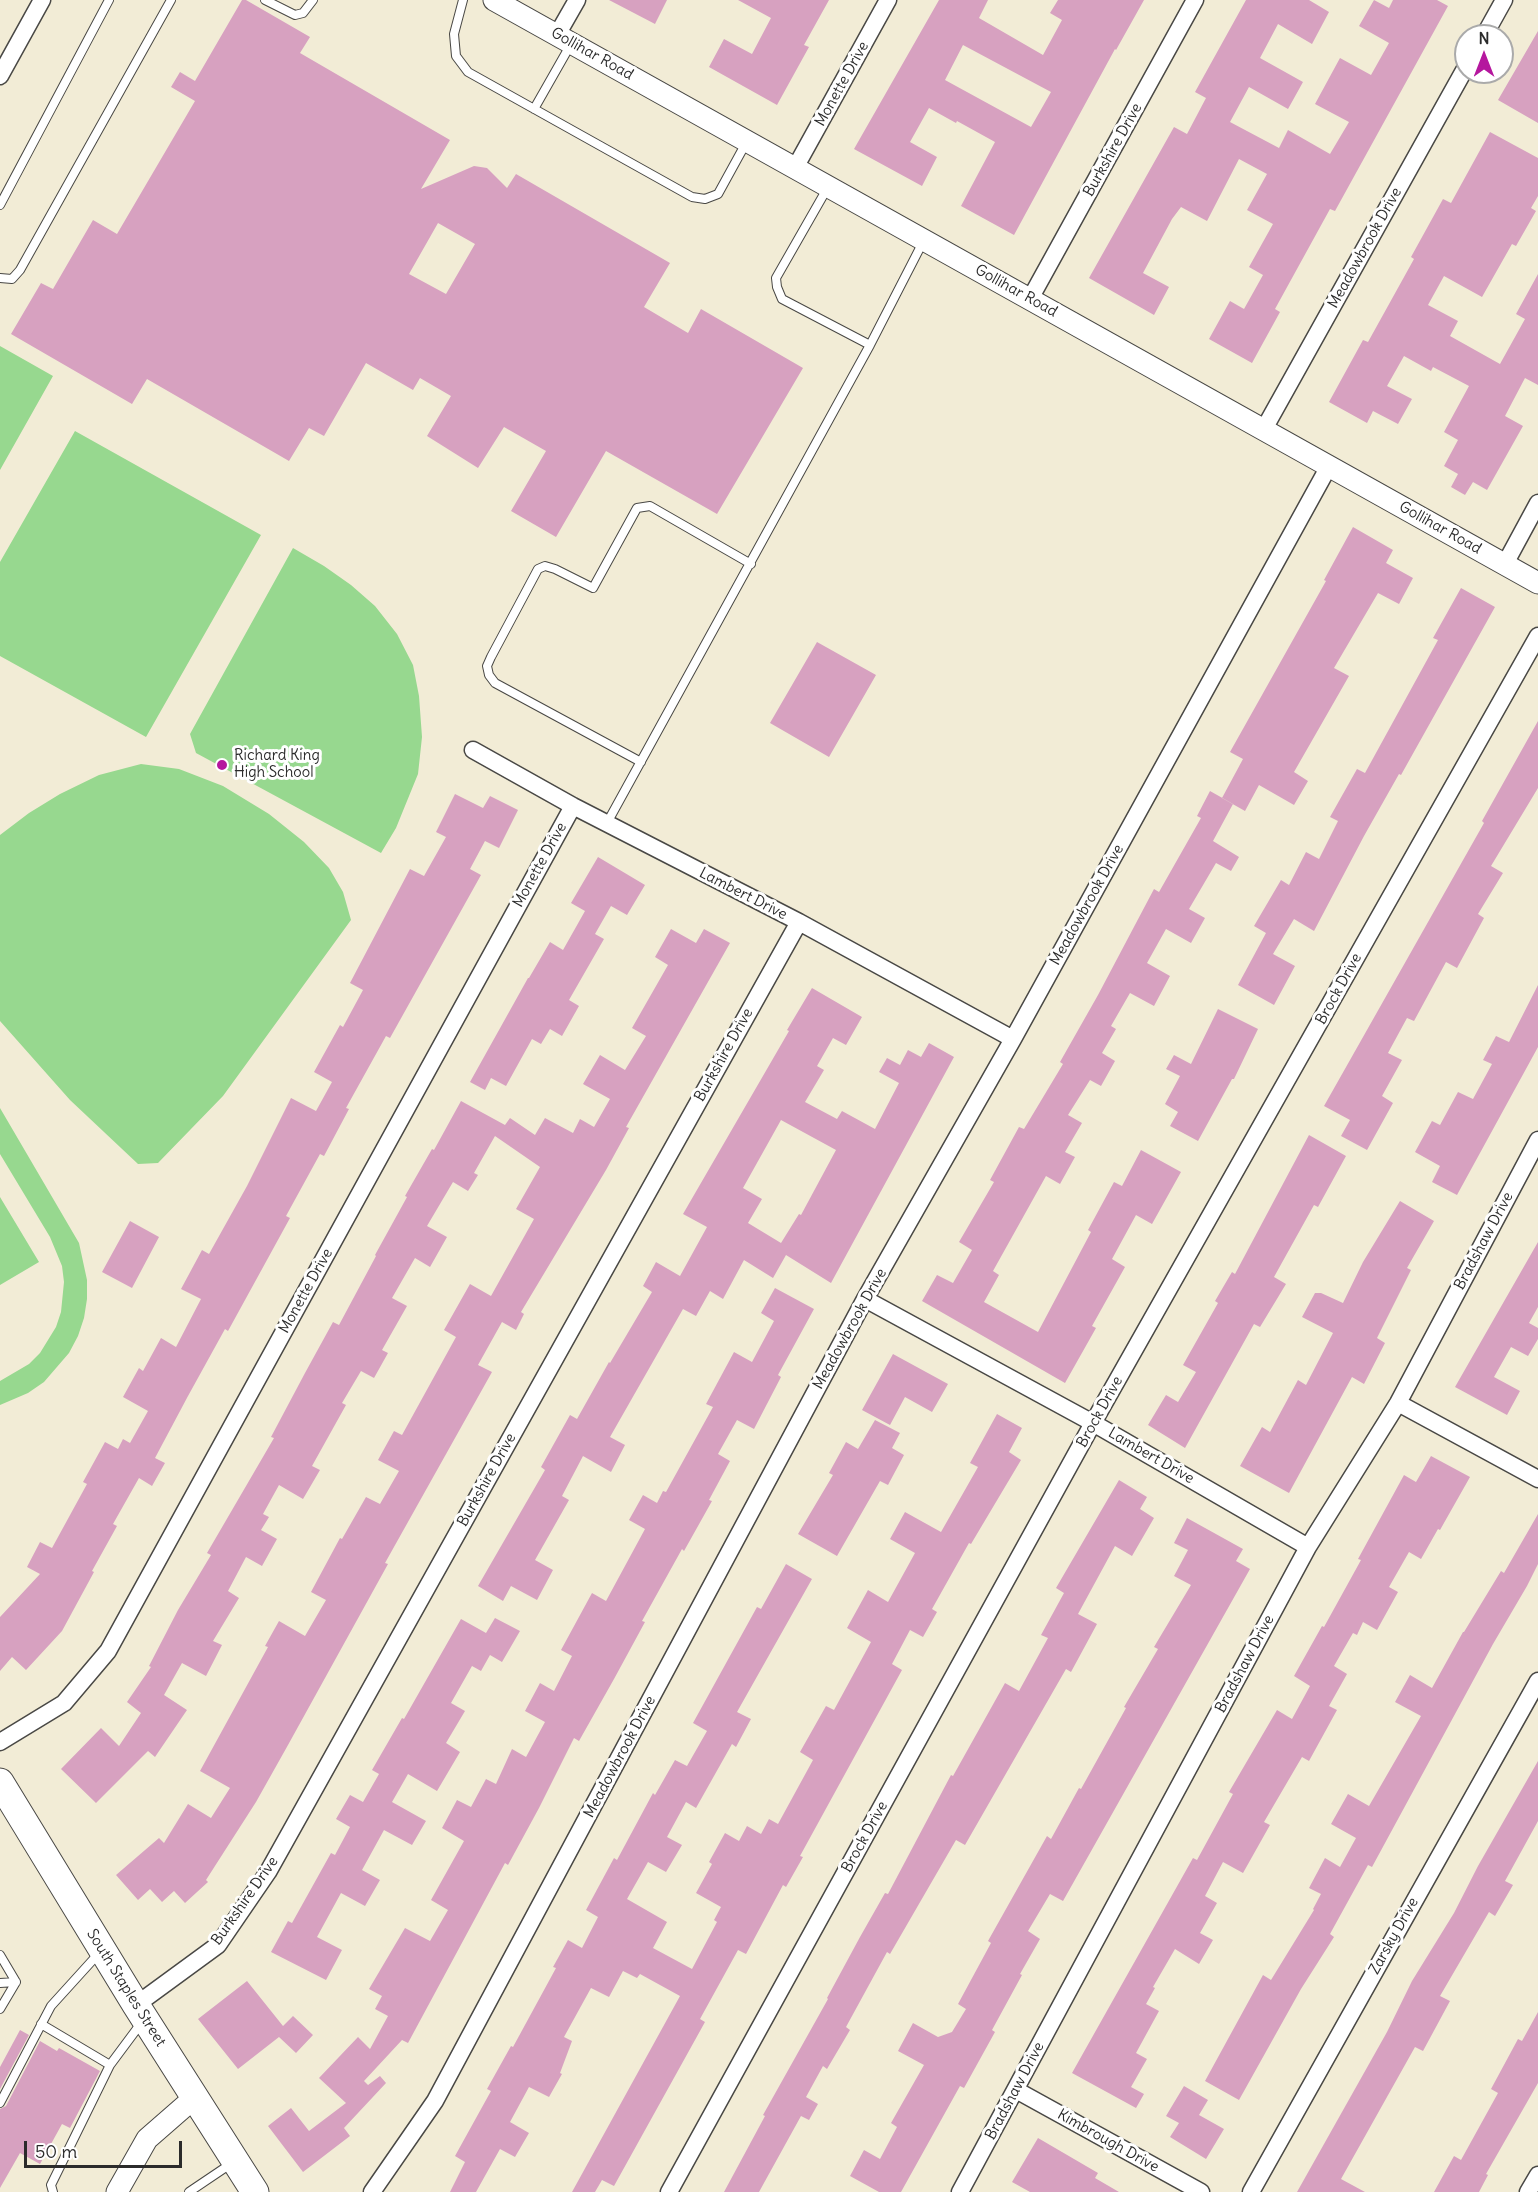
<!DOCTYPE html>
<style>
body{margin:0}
#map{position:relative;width:1538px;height:2192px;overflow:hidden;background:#f2ecd6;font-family:Delius,sans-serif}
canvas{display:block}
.north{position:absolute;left:1454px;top:24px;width:60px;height:60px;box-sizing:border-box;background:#fff;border:2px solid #aaa;border-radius:50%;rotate:0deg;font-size:16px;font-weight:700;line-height:24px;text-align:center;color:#2b2b2b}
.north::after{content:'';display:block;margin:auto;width:21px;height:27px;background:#b5179e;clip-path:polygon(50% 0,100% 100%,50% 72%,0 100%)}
.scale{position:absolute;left:24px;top:2141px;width:158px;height:27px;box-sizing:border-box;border:3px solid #2b2b2b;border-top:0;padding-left:8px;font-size:18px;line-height:21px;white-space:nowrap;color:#2b2b2b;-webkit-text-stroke:4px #fff;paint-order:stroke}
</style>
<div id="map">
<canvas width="1538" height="2192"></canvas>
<div class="north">N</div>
<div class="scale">50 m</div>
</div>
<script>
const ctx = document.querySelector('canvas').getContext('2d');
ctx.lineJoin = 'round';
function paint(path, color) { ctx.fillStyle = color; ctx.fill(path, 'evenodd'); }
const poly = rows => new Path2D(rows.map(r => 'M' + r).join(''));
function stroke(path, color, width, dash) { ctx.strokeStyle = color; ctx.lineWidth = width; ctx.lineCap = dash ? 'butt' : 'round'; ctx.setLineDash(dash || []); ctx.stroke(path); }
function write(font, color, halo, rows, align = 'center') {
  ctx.font = font + ' Delius,sans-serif'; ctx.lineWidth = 6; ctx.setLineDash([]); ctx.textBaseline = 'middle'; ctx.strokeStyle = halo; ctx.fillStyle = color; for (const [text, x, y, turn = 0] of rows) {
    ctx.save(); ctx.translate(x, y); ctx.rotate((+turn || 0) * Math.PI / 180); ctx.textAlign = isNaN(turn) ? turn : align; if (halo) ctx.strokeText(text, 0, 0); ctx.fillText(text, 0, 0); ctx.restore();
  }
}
const green = poly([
 [0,346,53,376,0,470],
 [75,431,261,535,146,737,0,656,0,562],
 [293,548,324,566,351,585,375,606,397,634,413,665,419,696,422,737,418,774,396,828,381,853,196,753,190,734],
 [141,764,179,769,223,786,269,814,304,842,329,868,343,892,351,920,223,1096,158,1163,138,1164,70,1100,0,1021,0,835,29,813,60,794,99,775],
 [0,1108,79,1243,87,1280,87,1299,84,1318,78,1336,69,1353,44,1382,28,1393,0,1405,0,1381,29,1364,40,1353,56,1327,61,1312,64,1282,62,1266,50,1237,0,1154],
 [0,1197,39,1262,0,1285]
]);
const building = poly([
 [242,0,246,0,310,37,300,53,450,140,421,189,474,166,487,168,507,188,516,174,670,263,644,307,688,333,701,309,803,368,717,514,606,451,556,537,511,511,546,451,504,427,478,468,427,436,451,396,420,378,413,390,366,363,324,436,309,428,289,461,147,379,132,404,11,334,41,283,53,289,93,220,117,234,195,101,171,87,180,72,195,81],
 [438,223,475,244,446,294,409,274],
 [609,0,667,0,655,24],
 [738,0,829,0,804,45,809,47,777,105,709,67,724,39,752,54,771,18],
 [939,0,988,0,979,18,1043,55,1062,20,1050,13,1058,0,1144,0,1116,50,1115,49,1014,235,961,206,995,142,957,121,956,123,929,108,910,142,937,157,922,186,854,149],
 [963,45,1051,92,1031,127,945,80],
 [1246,0,1309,0,1329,12,1312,44,1278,24,1260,58,1303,82,1288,109,1249,87,1230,122,1279,148,1288,130,1330,154,1349,122,1315,104,1340,58,1371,75,1389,43,1359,26,1374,0,1389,8,1393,0,1437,0,1448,6,1335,211,1330,209,1275,309,1280,312,1252,363,1209,339,1230,301,1244,309,1263,275,1249,267,1273,224,1247,210,1267,174,1239,159,1207,221,1181,207,1172,219,1143,273,1169,287,1154,315,1089,278,1174,127,1187,134,1206,98,1195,92],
 [1538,31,1538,123,1498,100],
 [1490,132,1538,158,1538,196,1531,208,1536,211,1516,246,1512,244,1482,297,1444,276,1428,305,1458,321,1450,336,1500,364,1525,319,1516,314,1538,274,1538,385,1525,378,1505,416,1523,426,1487,490,1473,482,1465,495,1451,487,1458,474,1444,466,1458,440,1444,432,1469,386,1433,367,1431,371,1404,356,1387,386,1412,399,1398,424,1373,411,1367,423,1329,402,1363,340,1368,342,1414,259,1411,257,1443,199,1451,203],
 [1353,527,1393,550,1386,563,1413,578,1399,604,1378,593,1334,668,1349,676,1294,772,1308,781,1294,805,1259,785,1245,811,1222,798,1243,759,1230,752,1326,581,1324,580],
 [1461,588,1495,607,1401,775,1399,774,1364,836,1314,931,1294,919,1273,954,1295,966,1274,1005,1238,985,1266,933,1254,926,1281,880,1289,885,1306,852,1319,859,1338,821,1330,817,1357,769,1365,773,1438,640,1433,638],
 [817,642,876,675,829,757,770,723],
 [1538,721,1538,788,1491,866,1503,873,1478,914,1484,918,1457,968,1446,962,1414,1021,1407,1018,1388,1053,1402,1060,1382,1096,1393,1103,1367,1150,1341,1136,1350,1120,1324,1106,1484,823,1482,821],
 [1210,791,1233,804,1213,841,1239,857,1231,871,1216,863,1189,909,1205,918,1191,943,1166,929,1147,963,1170,976,1154,1006,1130,993,1111,1026,1116,1029,1102,1053,1115,1061,1101,1086,1090,1080,1068,1115,1082,1123,1065,1152,1075,1157,1060,1184,1046,1176,993,1271,999,1275,984,1302,1038,1332,1091,1232,1088,1230,1114,1182,1122,1186,1141,1150,1181,1172,1152,1224,1136,1215,1112,1259,1125,1267,1092,1326,1096,1328,1065,1383,922,1301,937,1275,953,1283,972,1250,959,1242,994,1182,990,1180,1019,1127,1024,1129,1063,1064,1060,1062,1098,995,1154,889,1159,892,1201,818,1197,816],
 [455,794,483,808,490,796,518,810,499,848,485,841,470,869,481,875,390,1038,386,1036,346,1108,349,1109,324,1156,320,1154,286,1216,290,1218,228,1331,225,1329,188,1396,155,1458,165,1463,152,1486,139,1478,113,1524,117,1526,92,1571,94,1572,62,1631,26,1670,12,1657,0,1671,0,1617,40,1574,27,1567,40,1542,52,1548,87,1484,83,1482,105,1442,118,1449,123,1439,130,1443,148,1411,123,1397,139,1368,143,1371,161,1338,176,1347,201,1299,181,1289,202,1250,209,1254,247,1186,291,1098,316,1111,332,1082,314,1072,340,1025,343,1027,363,990,350,983,410,869,424,876,446,837,436,832],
 [598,857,645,885,627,915,611,906,595,934,604,939,569,1000,579,1006,562,1036,550,1029,541,1044,532,1039,506,1086,491,1078,485,1090,470,1082,528,978,529,978,550,942,563,950,585,911,571,903],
 [671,929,696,943,704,929,730,943,626,1127,629,1128,606,1170,521,1312,524,1314,516,1330,502,1322,478,1365,492,1372,385,1563,388,1564,288,1745,256,1802,206,1880,208,1882,185,1903,174,1891,162,1902,150,1889,138,1900,116,1875,159,1838,164,1843,188,1804,211,1818,230,1788,200,1771,268,1647,265,1646,279,1621,305,1636,326,1600,311,1592,340,1538,342,1539,366,1497,380,1504,399,1471,378,1460,394,1431,402,1435,456,1337,444,1330,470,1284,491,1296,534,1219,516,1209,540,1167,495,1136,474,1173,478,1175,468,1191,453,1182,427,1226,447,1237,430,1267,415,1258,392,1298,407,1306,382,1350,388,1353,374,1378,361,1371,342,1403,346,1405,312,1466,320,1470,303,1499,279,1485,263,1514,269,1517,261,1530,277,1539,262,1566,246,1557,228,1591,239,1598,213,1641,222,1645,206,1676,182,1663,164,1695,187,1710,155,1757,148,1751,96,1803,61,1769,101,1728,119,1746,141,1713,127,1702,151,1667,149,1666,178,1610,211,1555,207,1553,274,1438,271,1437,305,1373,333,1322,339,1325,376,1256,375,1255,407,1197,405,1196,432,1149,434,1150,461,1101,505,1125,510,1118,535,1135,545,1118,573,1133,580,1119,594,1127,610,1099,583,1084,600,1055,625,1070,646,1036,632,1028,668,965,655,957],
 [1538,985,1538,1047,1457,1195,1432,1182,1440,1166,1415,1152,1432,1121,1440,1125,1458,1092,1473,1099,1492,1064,1483,1060,1496,1036,1509,1042],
 [812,988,862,1017,846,1045,833,1038,817,1066,824,1070,805,1102,837,1119,842,1111,875,1129,899,1083,879,1072,887,1058,900,1065,908,1050,921,1057,929,1043,954,1057,831,1283,786,1255,773,1278,744,1260,723,1299,710,1291,696,1316,683,1309,610,1437,625,1445,611,1472,583,1456,562,1496,569,1500,535,1560,553,1570,537,1600,511,1586,503,1601,478,1586,545,1470,541,1467,570,1415,577,1419,609,1362,610,1363,652,1292,643,1286,656,1262,680,1276,707,1227,683,1214,789,1031,787,1030],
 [781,1120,836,1150,801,1215,799,1214,781,1243,748,1223,762,1199,743,1188],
 [1218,1009,1258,1029,1234,1079,1232,1079,1198,1141,1170,1126,1178,1112,1165,1104,1180,1076,1166,1069,1174,1055,1191,1064],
 [1309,1135,1346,1156,1318,1207,1314,1205,1274,1277,1286,1284,1260,1327,1254,1324,1185,1448,1148,1425,1166,1395,1178,1402,1196,1372,1183,1365,1218,1303,1215,1301,1232,1272,1235,1274],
 [1400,1201,1434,1221,1407,1268,1411,1270,1377,1338,1385,1343,1364,1384,1352,1377,1289,1493,1240,1466,1262,1427,1270,1432,1298,1380,1306,1385,1333,1333,1302,1317,1315,1293,1321,1293,1343,1303,1363,1262],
 [130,1221,159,1237,132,1288,102,1272],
 [1538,1242,1538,1307,1529,1323,1538,1328,1538,1339,1528,1356,1511,1347,1494,1377,1520,1391,1507,1415,1455,1387],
 [775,1288,814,1309,778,1375,781,1377,754,1429,737,1420,718,1454,730,1461,709,1500,712,1501,684,1551,682,1549,642,1621,645,1622,614,1679,579,1741,574,1738,539,1808,508,1865,505,1863,408,2043,402,2040,364,2081,368,2085,380,2076,386,2083,344,2128,350,2136,303,2172,268,2126,291,2108,309,2131,346,2103,319,2078,358,2037,370,2049,388,2016,375,2009,382,1996,369,1989,405,1928,430,1941,448,1910,431,1900,464,1841,442,1828,457,1800,471,1807,486,1779,496,1784,512,1749,526,1757,545,1722,525,1711,540,1683,554,1691,572,1656,561,1650,592,1593,606,1601,645,1529,629,1520,643,1495,657,1503,663,1491,666,1492,713,1407,706,1404,734,1352,752,1362,774,1321,761,1313],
 [893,1354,948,1384,932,1412,905,1397,890,1425,862,1410],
 [997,1414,1022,1428,1009,1452,1021,1460,971,1544,969,1543,932,1609,937,1612,923,1637,910,1630,892,1664,902,1670,800,1856,803,1857,786,1887,783,1885,746,1954,738,1950,700,2019,705,2022,614,2186,602,2180,595,2192,572,2192,680,1996,640,1974,637,1978,623,1971,609,1997,591,1988,564,2037,572,2041,560,2073,562,2074,549,2097,529,2087,510,2122,529,2133,515,2157,500,2149,476,2192,450,2192,465,2162,455,2156,491,2091,487,2089,511,2046,513,2047,556,1968,553,1967,568,1940,582,1948,598,1917,586,1910,614,1858,617,1860,653,1793,655,1795,675,1760,687,1766,707,1731,693,1723,757,1607,761,1609,786,1564,812,1579,737,1712,751,1719,736,1747,732,1744,696,1808,686,1802,667,1837,682,1845,666,1872,648,1862,627,1899,667,1922,653,1948,692,1969,717,1922,714,1920,721,1907,696,1893,712,1864,709,1862,725,1833,739,1841,747,1826,761,1834,769,1819,778,1824,813,1760,800,1752,826,1706,834,1710,871,1642,847,1628,868,1590,888,1602,915,1553,890,1539,905,1512,941,1532,978,1467,970,1463],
 [875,1420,900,1433,892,1448,904,1455,888,1485,880,1481,837,1556,798,1534,833,1475,829,1473,846,1442,858,1449],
 [1431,1456,1470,1477,1440,1530,1438,1529,1421,1559,1409,1552,1389,1587,1398,1592,1377,1630,1363,1622,1357,1635,1353,1633,1334,1666,1347,1674,1329,1706,1337,1710,1309,1761,1302,1757,1264,1822,1270,1825,1243,1873,1223,1862,1205,1896,1217,1903,1200,1933,1213,1940,1199,1964,1175,1949,1153,1987,1155,1988,1146,2004,1159,2011,1136,2053,1147,2059,1131,2087,1144,2094,1136,2108,1072,2073,1193,1858,1197,1860,1233,1794,1229,1792,1277,1710,1292,1719,1310,1686,1294,1676,1322,1626,1324,1627,1361,1560,1358,1559,1404,1475,1416,1482],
 [1119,1480,1147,1497,1140,1509,1154,1518,1132,1556,1115,1546,1078,1614,1097,1624,1071,1672,1066,1669,965,1845,956,1840,890,1954,887,1952,846,2027,850,2030,827,2069,823,2066,806,2097,818,2104,809,2120,801,2116,759,2192,724,2192,765,2116,763,2115,828,1999,827,1998,860,1937,885,1893,888,1894,951,1775,953,1776,1005,1683,1019,1691,1048,1638,1041,1635,1064,1593,1056,1588],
 [1538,1514,1538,1564,1527,1586,1493,1644,1372,1867,1368,1865,1330,1934,1334,1937,1301,1989,1239,2100,1205,2081,1263,1975,1271,1980,1314,1910,1313,1909,1321,1894,1309,1888,1325,1858,1340,1867,1356,1838,1331,1824,1348,1794,1369,1806,1421,1716,1395,1702,1410,1675,1432,1688,1463,1632,1464,1632,1501,1571,1504,1573],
 [1187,1518,1243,1549,1236,1561,1250,1569,1063,1901,1050,1894,1028,1931,1040,1939,1020,1974,1022,1975,992,2030,995,2032,964,2088,960,2086,901,2192,879,2192,850,2176,864,2150,880,2159,897,2127,891,2123,924,2065,898,2051,913,2023,938,2037,952,2032,966,2009,958,2004,991,1943,988,1941,1047,1836,1051,1839,1079,1788,1081,1789,1126,1708,1124,1707,1158,1649,1154,1647,1191,1585,1174,1576,1188,1550,1174,1543],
 [495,1618,520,1631,502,1662,490,1655,481,1671,472,1666,451,1703,465,1711,446,1743,460,1752,437,1791,408,1774,392,1802,426,1821,412,1845,384,1830,362,1870,380,1880,365,1906,341,1893,317,1937,342,1950,326,1980,271,1952,288,1921,292,1923,331,1853,335,1855,350,1827,336,1819,350,1795,363,1802,379,1774,372,1770,402,1718,404,1719,461,1619,486,1633],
 [1538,1761,1538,1821,1505,1881,1513,1885,1495,1916,1489,1912,1440,1996,1450,2001,1423,2051,1415,2047,1341,2179,1365,2192,1297,2192,1387,2032,1412,1981,1454,1913,1478,1866],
 [247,1981,283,2026,293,2016,313,2035,296,2053,279,2037,238,2069,198,2019],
 [1538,2012,1538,2083,1486,2174,1488,2175,1479,2192,1434,2192,1454,2156,1461,2160,1498,2093,1491,2089,1518,2039,1522,2041],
 [20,2030,29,2035,0,2089,0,2067],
 [40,2041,57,2051,59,2048,100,2071,70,2128,62,2124,40,2164,20,2153,0,2188,0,2109,6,2106],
 [1184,2086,1208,2100,1199,2115,1224,2129,1206,2159,1170,2137,1179,2123,1166,2116],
 [1038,2138,1098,2173,1095,2178,1119,2192,1030,2192,1012,2182]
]);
const service = poly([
 [265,0,295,15,303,13,313,0],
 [463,0,454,34,456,56,468,72,692,197,705,199,718,194,746,143],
 [534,109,571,44],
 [828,187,776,278,777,287,782,299,870,345,924,240],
 [0,205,109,0],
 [0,278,12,279,20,270,171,0],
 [641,762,495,683,489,675,487,666,491,657,538,569,545,566,555,569,593,588,637,508,650,506,751,564],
 [607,823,870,345],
 [0,1955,16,1982,0,2009],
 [0,1983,16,1982],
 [41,2024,110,2065],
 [0,2103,51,2006,100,1952],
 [53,2192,51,2185,110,2065,142,2022],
 [189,2192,232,2163]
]);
const minor = poly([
 [557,35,577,0],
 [1484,36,1504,0],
 [0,76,42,0],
 [795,168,888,0],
 [1030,299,1195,0],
 [1264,429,1466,67],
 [1505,564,1538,503],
 [473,750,573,806,799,922,1013,1039],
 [865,1299,1093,1423,1308,1547],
 [1398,1403,1538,1479],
 [0,1742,64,1703,108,1651,573,806],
 [136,2005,218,1945,268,1872,799,922],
 [1016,2090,1201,2192],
 [372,2192,435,2101,865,1299,1013,1039,1329,466],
 [669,2192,1093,1423,1538,636],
 [960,2192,1308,1547,1398,1403,1538,1140],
 [1251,2192,1538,1681],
 [1528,2192,1538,2175]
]);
const tertiary = poly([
 [494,0,1538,583],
 [117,2192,147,2139,194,2098]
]);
const primary = poly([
 [0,1782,136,2005,255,2192]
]);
const markers = [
 [222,765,6,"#b5179e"]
];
const streetNames = [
 ["Gollihar Road",592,54,29],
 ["Monette Drive",842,84,-61],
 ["Burkshire Drive",1113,150,-61],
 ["Meadowbrook Drive",1365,248,-61],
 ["Gollihar Road",1016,291,29],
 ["Gollihar Road",1440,528,29],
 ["Monette Drive",540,865,-61],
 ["Lambert Drive",743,894,27],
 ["Meadowbrook Drive",1087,905,-61],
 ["Brock Drive",1339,989,-61],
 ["Burkshire Drive",724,1055,-61],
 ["Bradshaw Drive",1484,1241,-62],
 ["Monette Drive",306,1291,-61],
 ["Meadowbrook Drive",850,1329,-61],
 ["Brock Drive",1100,1412,-61],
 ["Lambert Drive",1151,1456,30],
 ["Burkshire Drive",487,1480,-61],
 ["Bradshaw Drive",1245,1664,-62],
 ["Meadowbrook Drive",620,1757,-62],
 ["Brock Drive",865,1837,-61],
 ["Burkshire Drive",245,1901,-55],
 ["Zarsky Drive",1394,1936,-61],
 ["South Staples Street",126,1988,58],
 ["Bradshaw Drive",1015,2091,-62],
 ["Kimbrough Drive",1108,2141,29]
];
const poiNames = [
 ["Richard King",234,756],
 ["High School",234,773]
];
paint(green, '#97d88f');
paint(building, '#d7a1c0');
stroke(service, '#494845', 10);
stroke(minor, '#494845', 19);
stroke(tertiary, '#494845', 23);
stroke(primary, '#494845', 29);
stroke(service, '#fff', 8);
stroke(minor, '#fff', 16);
stroke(tertiary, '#fff', 21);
stroke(primary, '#fff', 27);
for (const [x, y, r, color] of markers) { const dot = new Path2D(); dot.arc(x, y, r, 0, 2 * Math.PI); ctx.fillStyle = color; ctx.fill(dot); stroke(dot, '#fff', 2); }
write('15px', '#2b2b2b', '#fff', streetNames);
write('15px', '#2b2b2b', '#fff', poiNames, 'left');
</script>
